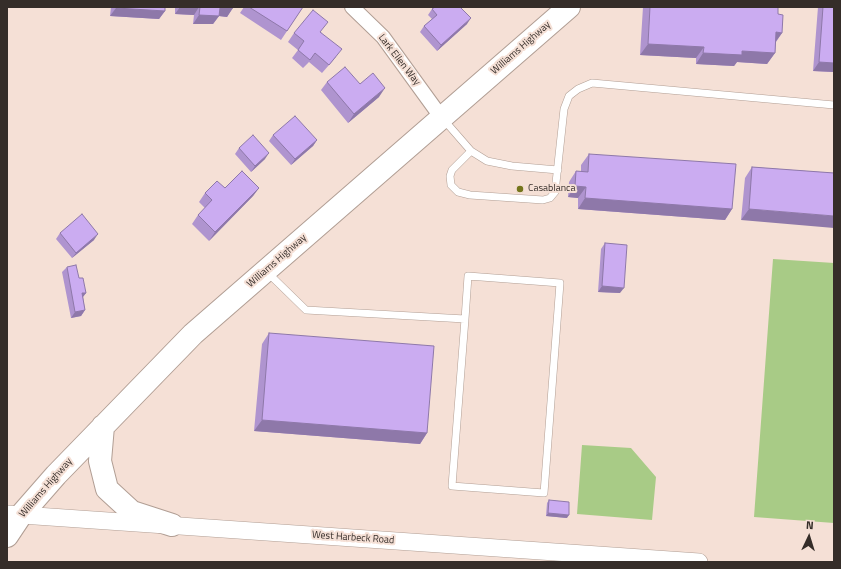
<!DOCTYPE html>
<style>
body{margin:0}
#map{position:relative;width:841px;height:569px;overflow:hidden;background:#f5e0d6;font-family:"Titillium Web",sans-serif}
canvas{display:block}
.frame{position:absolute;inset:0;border:8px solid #352d29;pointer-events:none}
.north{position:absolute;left:789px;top:517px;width:40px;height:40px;-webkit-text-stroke:3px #f5e0d6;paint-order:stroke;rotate:4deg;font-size:11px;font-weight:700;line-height:16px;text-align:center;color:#352d29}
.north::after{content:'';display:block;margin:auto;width:14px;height:18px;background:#352d29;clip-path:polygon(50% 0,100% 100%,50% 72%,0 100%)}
</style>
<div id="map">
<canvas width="841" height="569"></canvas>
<div class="frame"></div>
<div class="north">N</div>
</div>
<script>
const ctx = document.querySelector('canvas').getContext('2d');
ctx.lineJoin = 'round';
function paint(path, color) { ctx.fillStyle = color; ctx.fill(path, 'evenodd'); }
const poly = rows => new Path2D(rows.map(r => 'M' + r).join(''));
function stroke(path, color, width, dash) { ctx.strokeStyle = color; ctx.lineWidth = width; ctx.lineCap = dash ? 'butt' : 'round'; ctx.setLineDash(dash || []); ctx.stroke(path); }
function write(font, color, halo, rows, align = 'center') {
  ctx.font = font + ' "Titillium Web",sans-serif'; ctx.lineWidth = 4; ctx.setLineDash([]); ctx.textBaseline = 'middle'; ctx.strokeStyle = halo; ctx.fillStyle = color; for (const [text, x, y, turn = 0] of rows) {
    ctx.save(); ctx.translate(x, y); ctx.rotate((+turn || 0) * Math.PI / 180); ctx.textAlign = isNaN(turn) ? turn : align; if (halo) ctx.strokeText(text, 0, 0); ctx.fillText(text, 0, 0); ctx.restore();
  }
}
const green = poly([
 [773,259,834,263,834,523,754,517],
 [582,445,631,448,656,477,652,520,577,514]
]);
const service = poly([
 [444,120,471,151,487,161,512,166,558,170],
 [471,151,452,170,450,176,451,185,458,192,470,195,543,200,550,198,555,192,564,109,569,96,578,89,592,83,834,105],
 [267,272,306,310,465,319,452,486,544,493,560,283,468,276,465,319]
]);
const minor = poly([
 [352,7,383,37,441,117]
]);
const tertiary = poly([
 [7,514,699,562]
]);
const primary = poly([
 [103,426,100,461,107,489,132,512,172,525],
 [7,536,21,515,56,475,193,334,569,7]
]);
const wall = poly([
 [111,7,165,7,165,11,159,19,110,16],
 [175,7,233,7,227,17,219,16,213,24,193,24,194,15,175,14],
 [244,7,303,7,281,40,240,13],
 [643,7,778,7,778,14,782,33,776,42,775,53,767,64,737,62,734,66,696,64,696,58,640,55],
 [818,7,834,7,834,72,813,71],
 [432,9,467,24,437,51,420,32,424,26,432,19,428,15],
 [321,32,336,57,322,73,309,62,303,68,292,58,298,50,288,42,294,33],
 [327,82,360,84,379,97,348,123,321,90],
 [273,135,317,140,313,146,291,165,269,141],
 [239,148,265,159,251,172,235,154],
 [589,154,732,209,725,220,578,209,578,198,568,197,569,182,576,171,581,172,581,165],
 [752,167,834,173,741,220,745,178],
 [225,188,259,188,253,196,209,241,192,224,198,215,205,208,199,202,205,193],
 [60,233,94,240,72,258,56,239],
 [605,243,620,293,598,292,601,249],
 [67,267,79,278,86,293,83,297,85,310,81,316,71,318,62,272],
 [269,333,427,433,420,444,254,431,262,344],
 [549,500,567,518,546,516,547,503]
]);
const shadedWall = poly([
 [180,7,199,7,194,15,175,14],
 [116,8,165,11,159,19,110,16],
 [220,8,233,8,227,17,219,16,213,24,193,24,199,15],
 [471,18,467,24,437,51,441,45],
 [776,32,782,33,774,44],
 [648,44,704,47,696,58,640,55],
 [742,51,775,53,767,64,737,62,734,66,696,64,703,53],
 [819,62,834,63,834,72,813,71],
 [385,88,379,97,348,123,354,114],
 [317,140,313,146,291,165,295,159],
 [269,153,265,159,251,172,255,166],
 [575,186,586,187,578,198,568,197],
 [259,188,253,196,209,241,215,232],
 [585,198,732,209,725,220,578,209],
 [749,209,834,216,834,228,741,220],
 [98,234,94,240,72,258,76,253],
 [602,286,624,288,620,293,598,292],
 [82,293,86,293,82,298],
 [85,310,81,316,71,318,75,312],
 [262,420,427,433,420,444,254,431],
 [548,513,569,515,567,518,546,516]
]);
const building = poly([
 [116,7,165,7,165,11,116,8,116,7],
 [200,7,233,7,233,8,220,8,219,16,199,15,200,7],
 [249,7,303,7,287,31,249,7],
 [435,7,460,7,471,18,441,45,424,26,437,15,432,9,435,7],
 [650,7,778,7,778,14,783,15,782,33,776,32,775,53,742,51,742,55,703,53,704,47,648,44,650,7],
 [823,7,834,7,834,63,819,62,823,7],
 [313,10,328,22,320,32,342,49,329,65,315,53,310,60,298,50,304,41,294,33,313,10],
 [345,67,360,84,373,73,385,88,354,114,327,82,345,67],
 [295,116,317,140,295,159,273,135,295,116],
 [253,135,269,153,255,166,239,148,253,135],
 [589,154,736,164,732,209,585,198,586,187,575,186,576,171,588,172,589,154],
 [752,167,834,173,834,216,749,209,752,167],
 [242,171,259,188,215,232,198,215,212,200,205,193,217,181,225,188,242,171],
 [82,214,98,234,76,253,60,233,82,214],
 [605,243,627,245,624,288,602,286,605,243],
 [76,265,79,278,83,278,86,293,82,293,85,310,75,312,67,267,76,265],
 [269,333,434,346,427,433,262,420,269,333],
 [549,500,569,502,569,515,548,513,549,500]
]);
const markers = [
 [520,189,4,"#74751b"]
];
const streetNames = [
 ["Williams Highway",521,48,-41],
 ["Lark Ellen Way",399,60,52],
 ["Williams Highway",277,261,-41],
 ["Williams Highway",46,488,-49],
 ["West Harbeck Road",353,538,4]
];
const poiNames = [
 ["Casablanca",528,189]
];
paint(green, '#a8cb86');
stroke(service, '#b19e94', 8);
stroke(minor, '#b19e94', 16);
stroke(tertiary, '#b19e94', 18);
stroke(primary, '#b19e94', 24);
stroke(service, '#fff', 7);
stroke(minor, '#fff', 14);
stroke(tertiary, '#fff', 17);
stroke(primary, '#fff', 22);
paint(wall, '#af94cf');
paint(shadedWall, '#8e78a9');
paint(building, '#cbacf1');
stroke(building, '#8e78a9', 1);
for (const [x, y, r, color] of markers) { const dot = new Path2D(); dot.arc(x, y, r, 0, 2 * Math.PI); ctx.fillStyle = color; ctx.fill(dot); stroke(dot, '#f5e0d6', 1.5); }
write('10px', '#352d29', '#f5e0d6', streetNames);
write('10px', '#352d29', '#f5e0d6', poiNames, 'left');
</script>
